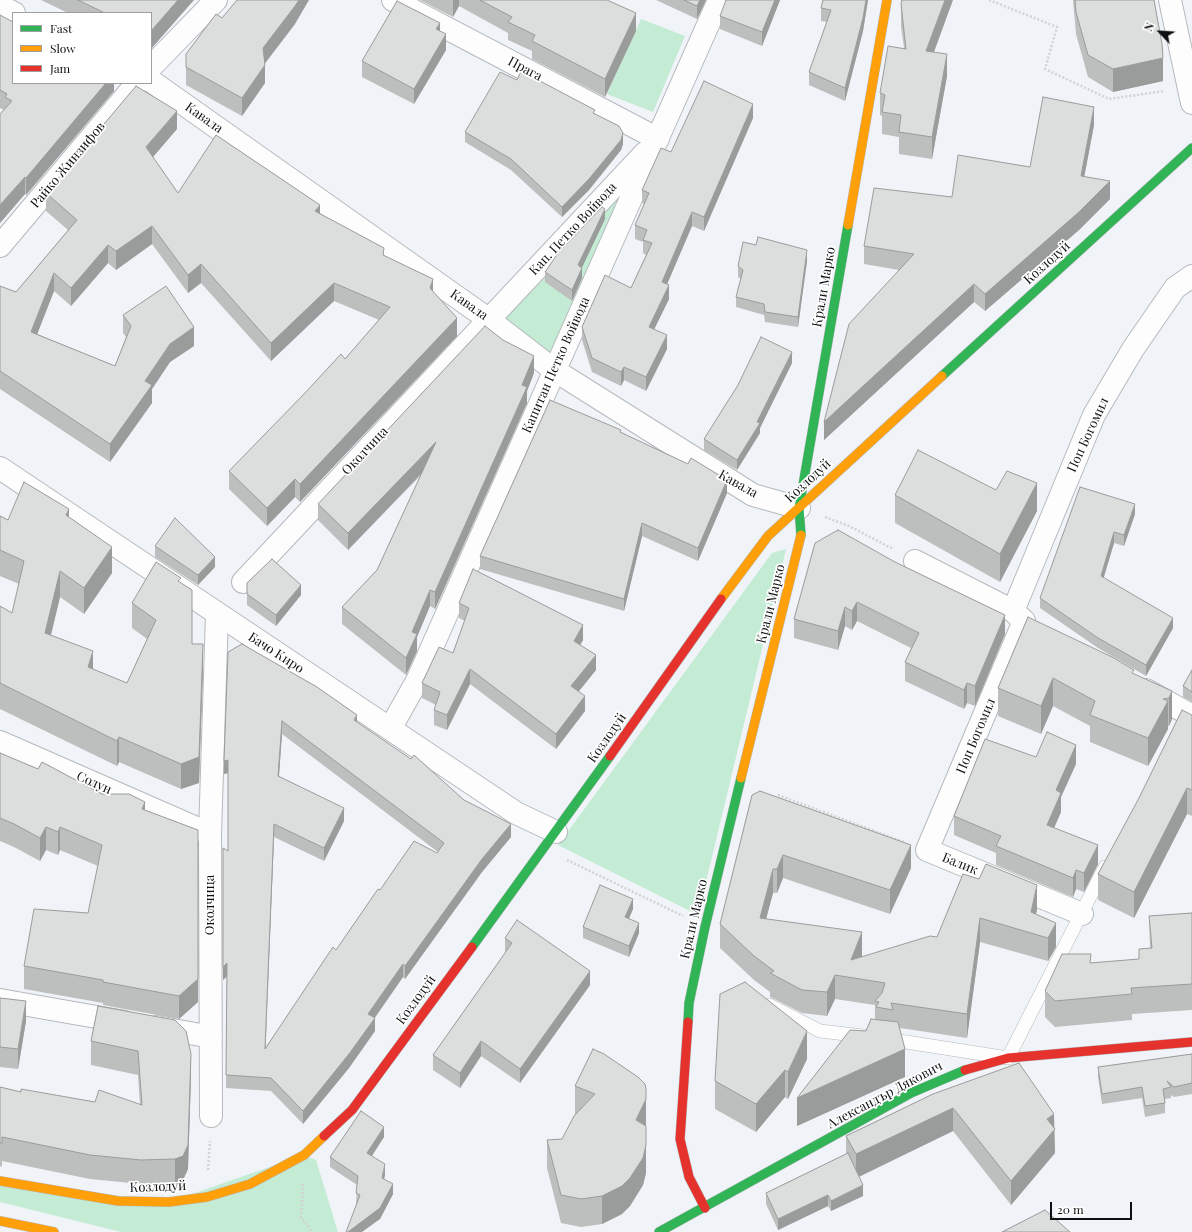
<!DOCTYPE html>
<meta charset="utf-8">
<style>
body{margin:0}
#map{position:relative;width:1192px;height:1232px;overflow:hidden;background:#f0f4f8;font-family:"Playfair Display",serif}
canvas{display:block}
.legend{position:absolute;left:12px;top:12px;width:140px;height:72px;box-sizing:border-box;background:#fff;border:1px solid #9e9fa0;margin:0;padding:5px 7px;list-style:none;font-size:12px;color:#0d0f12}
.legend li{display:flex;align-items:center;gap:8px;height:20px}
.legend b{width:20px;border:1px solid #9e9fa0}
.north{position:absolute;left:1140px;top:12px;width:40px;height:40px;-webkit-text-stroke:3px #fff;paint-order:stroke;rotate:295deg;font-size:11px;font-weight:700;line-height:16px;text-align:center;color:#0d0f12}
.north::after{content:'';display:block;margin:auto;width:14px;height:18px;background:#0d0f12;clip-path:polygon(50% 0,100% 100%,50% 72%,0 100%)}
.scale{position:absolute;left:1050px;top:1202px;width:82px;height:18px;box-sizing:border-box;border:2px solid #0d0f12;border-top:0;padding-left:5px;font-size:12px;line-height:14px;white-space:nowrap;color:#0d0f12;-webkit-text-stroke:3px #fff;paint-order:stroke}
</style>
<div id="map">
<canvas width="1192" height="1232"></canvas>
<ul class="legend">
<li><b style="height:5px;background:#30b455"></b>Fast</li>
<li><b style="height:5px;background:#ff9f0a"></b>Slow</li>
<li><b style="height:5px;background:#e5322d"></b>Jam</li>
</ul>
<div class="north">N</div>
<div class="scale">20 m</div>
</div>
<script>
const ctx = document.querySelector('canvas').getContext('2d');
ctx.lineJoin = 'round';
function paint(path, color) { ctx.fillStyle = color; ctx.fill(path, 'evenodd'); }
const poly = rows => new Path2D(rows.map(r => 'M' + r).join(''));
function stroke(path, color, width, dash) { ctx.strokeStyle = color; ctx.lineWidth = width; ctx.lineCap = dash ? 'butt' : 'round'; ctx.setLineDash(dash || []); ctx.stroke(path); }
function write(font, color, halo, rows, align = 'center') {
  ctx.font = font + ' "Playfair Display",serif'; ctx.lineWidth = 3.5; ctx.setLineDash([]); ctx.textBaseline = 'middle'; ctx.strokeStyle = halo; ctx.fillStyle = color; for (const [text, x, y, turn = 0] of rows) {
    ctx.save(); ctx.translate(x, y); ctx.rotate((+turn || 0) * Math.PI / 180); ctx.textAlign = isNaN(turn) ? turn : align; if (halo) ctx.strokeText(text, 0, 0); ctx.fillText(text, 0, 0); ctx.restore();
  }
}
const green = poly([
 [641,19,685,36,653,112,607,94],
 [658,139,554,370,488,319],
 [786,549,698,915,558,845,772,553],
 [304,1155,316,1160,338,1232,121,1232,0,1202,0,1181,169,1202]
]);
const path = poly([
 [989,0,1057,27,1045,69,1109,99,1164,91],
 [825,517,849,526,893,549],
 [778,795,904,842],
 [567,860,683,916],
 [208,1170,210,1141],
 [303,1184,301,1217,312,1232]
]);
const lane = poly([
 [769,1005,820,1031,863,1036],
 [887,1039,1008,1058,1105,867]
]);
const street = poly([
 [393,0,658,139],
 [1170,0,1192,103],
 [0,6,14,13],
 [151,67,216,0],
 [151,81,488,319,554,370,753,495,799,508],
 [0,246,137,83],
 [0,468,516,813,556,832],
 [915,561,1013,611,1024,621],
 [243,582,645,153],
 [1013,611,1094,415,1133,349,1175,288,1192,276],
 [1024,621,927,850,1082,914],
 [1146,690,1192,716],
 [390,729,417,681,719,0],
 [0,742,210,834],
 [0,1000,125,1022],
 [157,1027,211,1037],
 [211,1116,210,834,217,614]
]);
const fast = poly([
 [942,376,1192,148],
 [801,535,799,508,848,225],
 [472,947,610,756],
 [688,1022,689,1003,705,927,741,778],
 [659,1232,911,1093,965,1070]
]);
const slow = poly([
 [848,225,887,0],
 [721,599,768,536,942,376],
 [741,778,801,535],
 [0,1181,118,1201,169,1202,207,1197,250,1184,304,1155,324,1136],
 [0,1221,54,1232]
]);
const jam = poly([
 [610,756,721,599],
 [688,1022,680,1139,689,1177,705,1208],
 [965,1070,1008,1058,1192,1042],
 [324,1136,352,1110,472,947]
]);
const wall = poly([
 [41,0,194,0,151,13,68,13],
 [420,0,607,0,636,31,605,97,532,59,532,51,508,40,508,33,459,6,453,17],
 [656,0,706,0,697,19],
 [780,0,762,46,720,29,720,16],
 [823,0,868,0,863,31,845,101,809,85,809,72,827,22,821,21,821,8],
 [1073,0,1154,0,1163,81,1113,92,1088,77,1076,34],
 [901,4,934,52,947,76,932,159,899,154,899,137,882,134,882,116,880,115,880,93,904,48,901,26],
 [0,15,13,83,114,83,114,91,26,195,25,194,0,223,0,114,4,110,0,108],
 [222,18,295,24,264,64,265,83,242,116,186,85,186,54],
 [440,31,446,50,414,104,362,77,362,61],
 [595,114,623,144,621,150,589,190,562,217,511,170,465,142,465,132],
 [753,118,704,231,692,226,667,284,669,299,654,329,667,349,646,391,624,380,621,386,592,372,582,340,582,327,631,288,646,255,643,253,643,242,635,239,635,225,644,204,642,203,642,190,671,152],
 [1094,125,1084,177,1110,199,1079,230,985,311,974,302,824,440,899,270,864,264,864,246,952,197,1030,167],
 [177,129,153,157,178,193,320,213,384,255,433,291,457,336,300,502,295,497,267,526,229,489,229,471,345,359,379,320,334,301,271,361,201,283,188,293,152,244,116,270,108,263,71,306,54,291,37,334,115,366,126,337,123,333,123,315,194,346,170,362,152,389,152,403,110,462,0,389,0,286,16,292,68,230,46,211,46,193],
 [605,219,582,267,582,278,572,301,545,282,545,272],
 [807,261,798,327,765,322,764,315,736,307,736,297,741,279,738,277,738,266],
 [792,363,760,428,760,433,737,470,704,450,704,439],
 [534,373,527,391,527,403,435,609,430,606,417,637,417,651,406,675,342,624,342,607,377,570,422,474,348,550,318,520,318,504],
 [621,432,727,493,698,561,642,536,624,611,480,569,480,556],
 [895,495,1037,511,1000,582,895,523],
 [1135,514,1124,546,1114,543,1103,578,1173,628,1146,676,1098,648,1040,608,1040,598],
 [0,516,8,520,69,517,112,573,84,614,60,597,51,635,93,669,127,683,147,639,132,628,132,603,181,583,192,644,203,670,199,783,181,789,119,762,117,766,0,709,0,606,12,613,19,584,0,576],
 [815,543,1005,634,975,706,967,703,964,709,905,681,905,662,911,648,857,621,852,630,845,626,838,650,794,638,794,619],
 [155,546,215,567,198,585,155,557],
 [247,594,301,595,276,626,247,605],
 [459,603,583,640,580,645,596,670,579,691,585,711,556,749,470,684,447,730,434,725,434,710,436,705,422,698,422,683,453,653,465,621,459,618],
 [1028,617,1134,674,1172,691,1172,719,1169,726,1168,726,1168,729,1148,766,1090,742,1090,726,1053,706,1041,734,998,716,998,688],
 [228,652,357,722,464,800,511,837,482,872,405,979,403,977,375,1018,375,1031,349,1068,303,1124,271,1091,226,1088,227,977,223,980,223,848,228,851,228,773,224,774],
 [282,734,438,852,437,853,380,890,265,1048,274,837,324,861,344,821,279,776],
 [1192,670,1192,702,1183,697,1183,686],
 [1192,715,1192,816,1187,814,1134,918,1098,900,1098,874],
 [0,753,38,769,145,810,198,1002,179,1019,103,1005,103,1003,24,989,24,966,88,913,98,866,60,850,58,855,46,850,40,861,14,847,0,841],
 [1076,764,1061,797,1061,812,1054,828,1098,864,1084,892,1076,889,1073,897,996,865,996,853,954,835,954,816],
 [752,795,911,868,890,914,783,878,777,893,773,893,766,919,862,957,937,937,963,874,1037,909,1036,914,1056,947,1048,961,980,942,967,1038,900,1028,905,1077,797,1126,866,1031,875,1019,875,1005,835,999,827,1016,802,1013,770,997,770,992,754,980,720,948,720,924],
 [633,909,629,919,639,933,629,957,583,938,583,927],
 [1192,913,1192,1010,1132,1014,1132,1020,1055,1027,1045,1017,1045,991,1091,963,1139,959,1139,949,1150,948,1149,916],
 [505,938,590,985,520,1083,481,1056,460,1088,433,1070,433,1055,505,953],
 [0,998,26,1021,18,1069,0,1067],
 [98,1006,191,1077,188,1169,183,1180,175,1183,141,1184,90,1179,2,1161,2,1167,0,1166,0,1087,21,1092,95,1102,140,1105,138,1075,91,1065,91,1041],
 [593,1049,646,1117,646,1173,643,1185,630,1206,622,1214,602,1224,581,1227,561,1223,547,1168,547,1140,562,1139,575,1114,575,1086],
 [1192,1054,1192,1094,1174,1097,1171,1095,1171,1098,1165,1099,1165,1113,1145,1117,1142,1098,1102,1104,1098,1077,1098,1067],
 [807,1059,788,1099,785,1097,756,1132,715,1109,715,1081],
 [933,1094,1054,1129,1055,1153,1011,1205,953,1131,859,1177,863,1196,831,1211,828,1206,778,1230,766,1204,766,1193,846,1154,846,1136],
 [384,1137,372,1156,385,1175,384,1179,393,1194,380,1219,356,1204,357,1185,330,1167,330,1157]
]);
const shadedWall = poly([
 [178,0,194,0,151,49,151,31],
 [299,0,309,0,295,24,263,66,263,48],
 [453,0,459,0,459,6,453,17],
 [700,0,706,0,697,19,697,6],
 [775,0,780,0,762,46,762,32],
 [866,0,868,0,863,31,845,101,845,88],
 [945,0,953,0,926,74,926,51],
 [636,13,636,31,605,97,605,79],
 [440,23,440,39,436,29],
 [446,34,446,50,414,104,414,89],
 [947,54,947,76,932,159,932,137],
 [1163,58,1163,81,1113,92,1113,69],
 [265,65,265,83,242,116,242,98],
 [106,83,114,83,114,91,26,195,26,178],
 [753,104,753,118,704,231,704,217],
 [1094,107,1094,125,1081,194,1081,176],
 [177,111,177,129,146,165,146,147],
 [623,133,623,144,621,150,589,190,562,217,562,207],
 [25,177,25,194,0,223,0,205],
 [1110,181,1110,199,1079,230,985,311,985,294],
 [320,205,320,223,315,211],
 [605,209,605,219,578,276,578,265],
 [692,212,692,226,662,296,662,282],
 [152,226,152,244,116,270,116,251],
 [108,245,108,263,71,306,71,288],
 [807,250,807,261,798,327,798,317],
 [201,264,201,283,188,293,188,275],
 [582,268,582,278,572,301,572,290],
 [54,273,54,291,31,350,31,332],
 [433,279,433,297,430,288],
 [334,283,334,301,271,361,271,343],
 [974,284,974,302,824,440,824,422],
 [669,285,669,299,649,340,649,327],
 [457,318,457,336,300,502,300,484],
 [194,327,194,346,170,362,152,389,152,403,110,462,110,444,145,381,170,344],
 [667,335,667,349,646,391,646,377],
 [792,352,792,363,760,428,760,433,737,470,737,460,757,422],
 [534,356,534,373,527,391,527,403,435,609,435,592],
 [624,367,624,380,621,386,621,372],
 [436,442,436,458,348,550,348,533],
 [295,479,295,497,267,526,267,508],
 [727,480,727,493,698,561,698,548],
 [1037,483,1037,511,1000,582,1000,554],
 [1135,504,1135,514,1124,546,1124,535],
 [69,509,69,534,66,515],
 [642,523,642,536,624,611,624,599],
 [1114,532,1114,543,1101,587,1101,576],
 [112,547,112,573,84,614,84,588],
 [215,557,215,567,198,585,198,575],
 [60,571,60,597,45,659,45,633],
 [301,585,301,595,276,626,276,615],
 [430,590,430,606,417,637,417,651,406,675,406,658,412,632],
 [857,602,857,621,852,630,852,611],
 [845,607,845,626,838,650,838,631],
 [1005,615,1005,634,975,706,975,686],
 [1173,618,1173,628,1146,676,1146,665],
 [583,625,583,640,574,656,574,641],
 [203,644,203,670,199,783,181,789,181,764],
 [93,651,93,677,88,667],
 [596,655,596,670,571,701,571,686],
 [470,669,470,684,447,730,447,715],
 [1053,678,1053,706,1041,734,1041,706],
 [967,683,967,703,964,709,964,690],
 [1172,691,1172,719,1169,726,1169,698],
 [585,696,585,711,556,749,556,734],
 [1168,701,1168,729,1148,766,1148,738],
 [357,715,357,728,354,720],
 [282,721,282,734,278,789,278,776],
 [119,737,119,762,117,766,117,741],
 [1076,745,1076,764,1061,797,1061,812,1047,844,1047,825,1056,790],
 [228,760,228,773,224,774,224,761],
 [1187,788,1187,814,1134,918,1134,892],
 [145,802,145,825,142,809],
 [344,808,344,821,324,861,324,848],
 [274,824,274,837,265,1062,265,1049],
 [511,824,511,837,482,872,405,979,405,966,482,859],
 [46,827,46,850,40,861,40,838],
 [60,827,60,850,58,855,58,832],
 [911,845,911,868,890,914,890,890],
 [1098,845,1098,864,1084,892,1084,873],
 [783,855,783,878,777,893,777,869],
 [773,869,773,893,760,942,760,918],
 [1076,870,1076,889,1073,897,1073,878],
 [1037,885,1037,909,1032,933,1031,912],
 [633,899,633,909,625,927,625,917],
 [980,918,980,942,967,1038,967,1014],
 [639,923,639,933,629,957,629,946],
 [1056,923,1056,947,1048,961,1048,938],
 [862,932,862,956,853,978,851,960],
 [227,963,227,976,223,980,223,967],
 [403,964,403,977,368,1027,368,1014],
 [590,971,590,985,520,1083,520,1069],
 [835,975,835,999,827,1016,827,992],
 [198,979,198,1002,179,1019,179,996],
 [26,1001,26,1021,18,1069,18,1049],
 [375,1018,375,1031,349,1068,303,1124,303,1111],
 [807,1031,807,1059,788,1099,788,1072],
 [481,1041,481,1056,460,1088,460,1073],
 [905,1049,905,1077,797,1126,797,1098],
 [191,1054,191,1077,188,1169,183,1180,175,1183,175,1159],
 [785,1070,785,1097,756,1132,756,1104],
 [646,1089,646,1127,636,1120],
 [953,1108,953,1131,856,1178,856,1154],
 [1054,1114,1055,1153,1011,1205,1011,1181,1047,1119],
 [646,1126,646,1173,643,1185,630,1206,622,1214,602,1224,602,1196],
 [384,1127,384,1137,367,1163,367,1153],
 [385,1164,385,1175,382,1188,382,1178],
 [393,1184,393,1194,380,1219,362,1232,348,1232],
 [863,1185,863,1196,831,1211,831,1201],
 [828,1195,828,1206,778,1230,778,1219]
]);
const building = poly([
 [78,0,178,0,151,31,151,13,105,13,78,0],
 [237,0,299,0,295,6,263,48,265,65,242,98,186,67,186,54,216,14,222,18,237,0],
 [480,0,607,0,636,13,605,79,532,41,535,35,508,22,512,17,480,0],
 [684,0,700,0,697,6,684,0],
 [726,0,775,0,762,32,720,16,726,0],
 [823,0,866,0,863,18,845,88,809,72,831,10,821,8,823,0],
 [902,0,945,0,926,51,947,54,932,137,899,132,901,115,882,112,885,95,880,93,888,46,906,49,901,4,902,0],
 [1075,0,1154,0,1162,44,1163,58,1113,69,1088,55,1076,12,1075,0],
 [397,1,440,23,436,29,446,34,414,89,362,61,397,1],
 [0,15,13,22,13,83,106,83,26,178,25,177,0,205,0,114,12,101,5,97,7,94,0,90,0,15],
 [521,71,595,110,593,113,619,126,623,133,621,140,589,179,562,207,511,159,465,132,500,72,517,80,521,71],
 [704,81,753,104,704,217,692,212,662,282,669,285,649,327,667,335,646,377,624,367,621,372,592,358,582,327,605,275,631,288,652,243,643,240,647,230,635,225,649,193,642,190,661,148,671,152,704,81],
 [136,86,177,111,146,147,178,193,216,135,320,205,315,211,384,248,383,255,433,279,430,288,457,318,300,484,295,479,267,508,229,471,304,394,341,354,345,359,390,307,334,283,271,343,201,264,188,275,152,226,116,251,108,245,71,288,54,273,31,332,115,366,131,326,123,315,166,286,194,327,170,344,145,381,152,385,110,444,0,371,0,286,16,292,77,220,46,193,136,86],
 [1043,97,1094,107,1081,176,1110,181,1079,212,985,294,974,284,824,422,849,324,914,254,864,246,874,188,952,197,958,155,1030,167,1043,97],
 [602,207,605,209,578,265,582,268,572,290,545,272,558,253,602,207],
 [758,237,807,250,798,317,765,312,764,304,736,297,743,270,738,266,743,242,756,245,758,237],
 [485,326,503,340,534,356,522,385,527,387,435,592,430,590,412,632,417,634,406,658,342,607,377,570,436,442,348,533,318,504,485,326],
 [761,337,792,352,757,422,760,423,737,460,704,439,738,385,761,337],
 [550,400,621,430,620,432,688,464,691,458,727,480,698,548,642,523,624,599,480,556,550,400],
 [918,450,996,490,1007,471,1037,483,1000,554,895,495,918,450],
 [24,482,69,509,66,515,112,547,84,588,60,571,45,633,93,651,88,667,127,683,156,620,132,603,156,562,181,578,178,581,192,590,192,644,203,644,199,757,181,764,119,737,117,741,0,683,0,606,12,613,24,561,0,550,0,516,8,520,24,482],
 [1080,487,1135,504,1124,535,1114,532,1101,576,1173,618,1146,665,1098,638,1040,598,1080,487],
 [175,518,215,557,198,575,155,546,175,518],
 [838,530,895,562,1005,615,975,686,967,683,964,690,905,662,919,633,857,602,852,611,845,607,838,631,794,619,815,543,838,530],
 [272,559,301,585,276,615,247,594,247,583,272,559],
 [473,569,583,625,574,641,596,655,571,686,585,696,556,734,470,669,447,715,434,710,440,692,422,683,439,647,453,653,469,608,459,603,473,569],
 [1028,617,1112,657,1134,670,1132,673,1172,691,1169,698,1163,699,1168,701,1148,738,1090,715,1095,701,1053,678,1041,706,998,688,1028,617],
 [242,644,317,687,357,715,354,720,411,759,414,755,464,800,511,824,482,859,405,966,403,964,368,1014,375,1018,349,1054,303,1111,271,1078,226,1075,227,963,223,967,223,848,228,851,228,760,224,761,228,652,242,644],
 [282,721,444,843,437,853,414,841,380,890,378,889,336,950,333,947,265,1049,274,824,324,848,344,808,278,776,282,721],
 [1192,670,1192,692,1183,686,1192,670],
 [1182,710,1192,715,1192,790,1187,788,1134,892,1098,874,1139,798,1182,710],
 [1047,732,1076,745,1056,790,1061,793,1047,825,1098,845,1084,873,1076,870,1073,878,996,846,1001,836,954,816,985,739,1036,757,1047,732],
 [0,753,38,769,42,762,102,794,129,794,145,802,142,809,198,830,198,979,179,996,103,982,103,980,24,966,34,909,88,913,102,845,60,827,58,832,46,827,40,838,14,824,0,818,0,753],
 [760,791,911,845,890,890,783,855,777,869,773,869,760,918,862,932,851,960,930,936,937,937,963,874,979,879,986,864,1037,885,1031,912,1056,923,1048,938,980,918,967,1014,891,1003,893,1010,876,1007,879,1002,875,1001,882,993,885,983,835,975,827,992,802,990,770,973,774,971,754,956,720,924,752,795,760,791],
 [600,885,633,899,625,917,639,923,629,946,583,927,600,885],
 [1192,913,1192,984,1131,988,1132,994,1055,1001,1045,991,1062,954,1091,954,1090,963,1139,959,1139,949,1152,948,1149,916,1192,913],
 [517,920,590,971,520,1069,481,1041,460,1073,433,1055,512,943,505,938,517,920],
 [745,982,807,1031,788,1072,785,1070,756,1104,715,1081,720,994,745,982],
 [0,998,26,1001,18,1049,0,1047,0,998],
 [98,1006,175,1020,186,1031,191,1054,188,1145,183,1156,175,1159,141,1160,90,1155,2,1137,2,1143,0,1143,0,1087,21,1092,21,1089,95,1102,99,1090,142,1105,138,1051,91,1041,98,1006],
 [871,1019,898,1022,905,1049,797,1098,850,1030,866,1031,871,1019],
 [593,1049,604,1054,638,1077,645,1084,646,1089,646,1099,636,1120,646,1126,646,1145,643,1158,630,1178,622,1186,602,1196,581,1199,561,1195,547,1140,562,1139,574,1116,595,1094,575,1086,593,1049],
 [1192,1054,1192,1083,1174,1087,1167,1081,1171,1087,1163,1089,1165,1103,1145,1106,1142,1087,1102,1094,1098,1067,1192,1054],
 [1019,1063,1054,1114,1047,1119,1055,1129,1011,1181,953,1108,856,1154,846,1136,933,1094,1019,1063],
 [361,1111,384,1127,367,1153,385,1164,382,1178,393,1184,380,1208,348,1232,346,1232,360,1195,356,1193,358,1176,330,1157,361,1111],
 [848,1153,863,1185,831,1201,828,1195,778,1219,766,1193,848,1153],
 [1045,1210,1070,1232,1002,1232,1045,1210]
]);
const streetNames = [
 ["Прага",525,69,28],
 ["Кавала",204,118,35],
 ["Райко Жинзифов",68,165,-50],
 ["Кап. Петко Войвода",573,229,-47],
 ["Козлодуй",1047,263,-42],
 ["Крали Марко",824,287,-80],
 ["Кавала",469,305,35],
 ["Капитан Петко Войвода",556,365,-66],
 ["Поп Богомил",1088,435,-65],
 ["Околчица",365,451,-47],
 ["Козлодуй",808,481,-43],
 ["Кавала",738,484,29],
 ["Крали Марко",771,604,-76],
 ["Бачо Киро",276,653,33],
 ["Поп Богомил",976,736,-67],
 ["Козлодуй",607,738,-55],
 ["Солун",94,783,24],
 ["Балик",960,864,22],
 ["Околчица",210,905,-90],
 ["Крали Марко",694,919,-77],
 ["Козлодуй",416,1000,-54],
 ["Александър Дякович",885,1095,-28],
 ["Козлодуй",158,1187,-2]
];
paint(green, '#c4ebd4');
stroke(lane, '#b6b9bd', 14);
stroke(street, '#b6b9bd', 24);
stroke(fast, '#b6b9bd', 10);
stroke(slow, '#b6b9bd', 10);
stroke(jam, '#b6b9bd', 10);
stroke(path, '#d1d2d3', 2.5, [2, 2]);
stroke(lane, '#fdfdfe', 13);
stroke(street, '#fdfdfe', 22);
stroke(fast, '#30b455', 9);
stroke(slow, '#ff9f0a', 9);
stroke(jam, '#e5322d', 9);
paint(wall, '#bdbebe');
paint(shadedWall, '#9a9b9b');
paint(building, '#dcdddd');
stroke(building, '#9a9b9b', 1);
write('13px', '#0d0f12', '#fff', streetNames);
</script>
